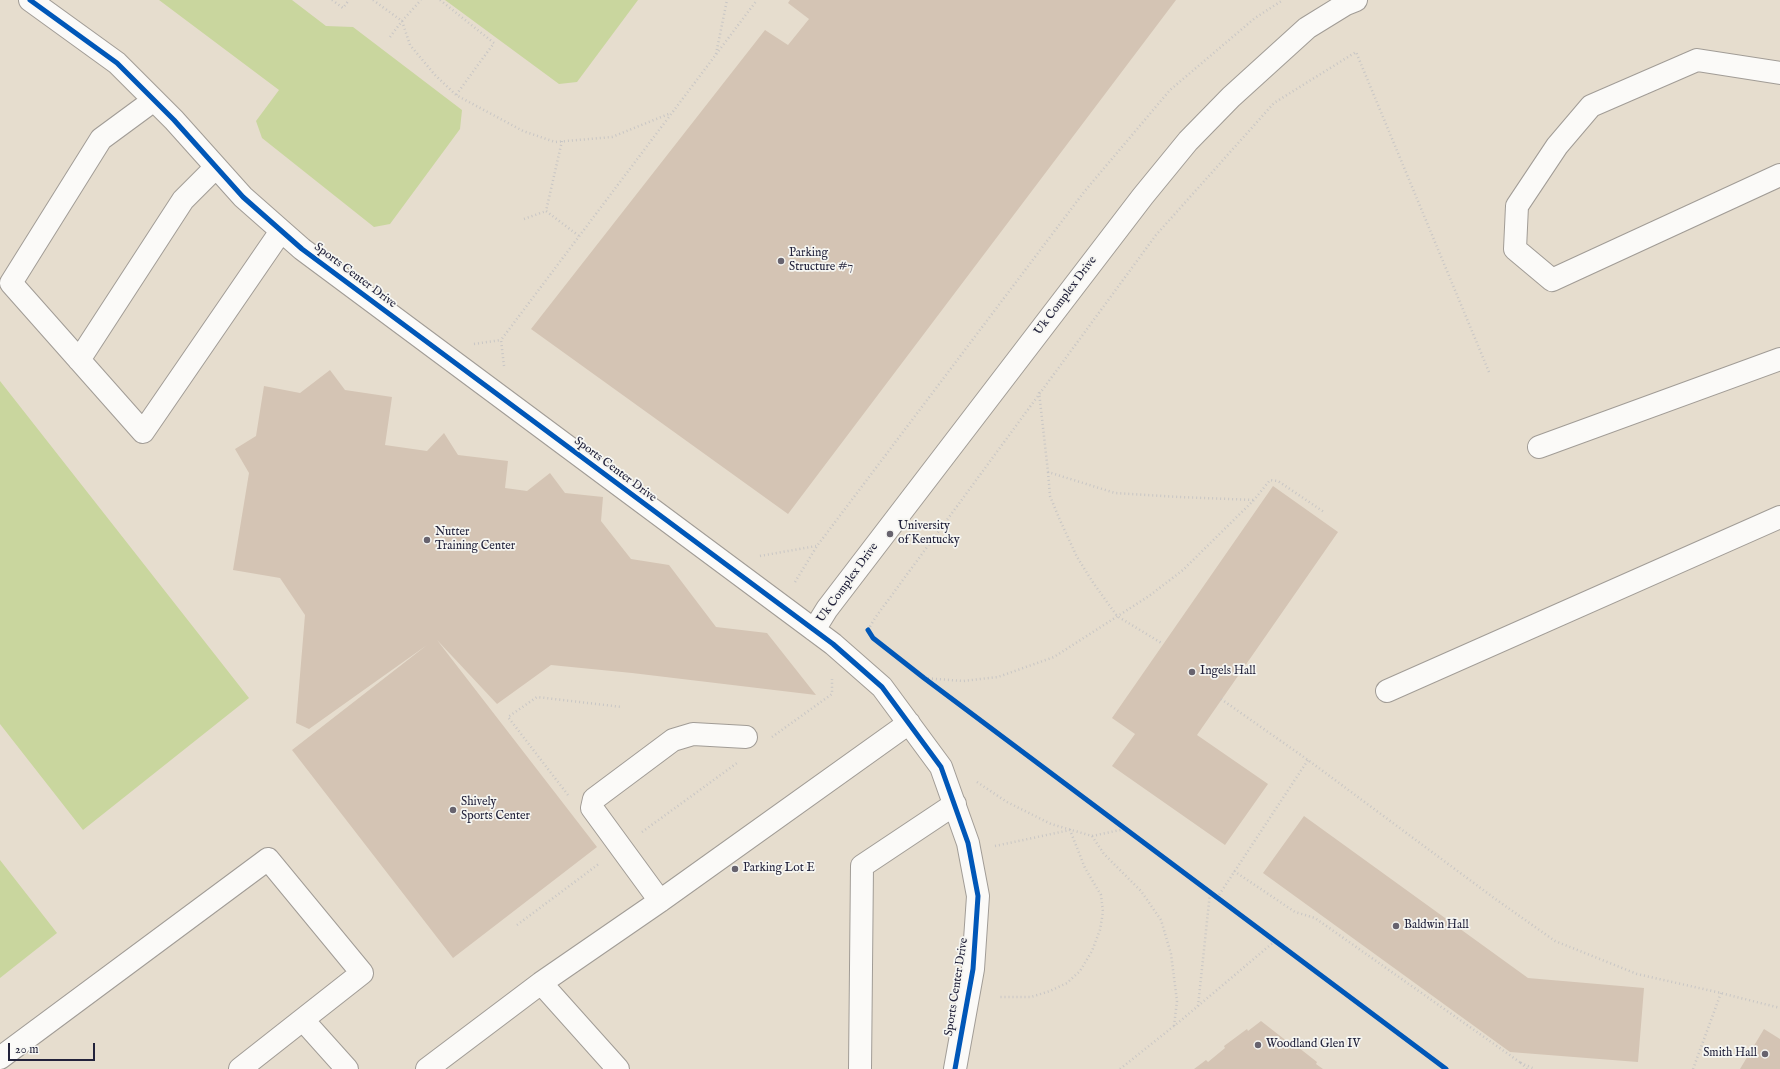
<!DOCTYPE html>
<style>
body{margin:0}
#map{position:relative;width:1780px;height:1069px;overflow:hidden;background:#e6ddce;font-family:"IM FELL English",serif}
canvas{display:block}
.scale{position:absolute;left:8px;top:1043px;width:87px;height:18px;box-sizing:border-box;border:2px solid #22223b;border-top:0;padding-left:5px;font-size:12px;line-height:14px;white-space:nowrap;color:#22223b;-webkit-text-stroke:3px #f6f6f2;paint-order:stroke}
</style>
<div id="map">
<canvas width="1780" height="1069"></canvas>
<div class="scale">20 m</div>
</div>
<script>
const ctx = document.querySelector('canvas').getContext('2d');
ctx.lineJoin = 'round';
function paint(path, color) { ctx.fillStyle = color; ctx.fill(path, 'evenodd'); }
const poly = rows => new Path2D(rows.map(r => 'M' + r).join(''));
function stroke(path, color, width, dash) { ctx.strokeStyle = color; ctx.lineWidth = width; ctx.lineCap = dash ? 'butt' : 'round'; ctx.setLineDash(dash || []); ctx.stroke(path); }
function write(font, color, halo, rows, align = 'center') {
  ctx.font = font + ' "IM FELL English",serif'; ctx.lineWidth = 3.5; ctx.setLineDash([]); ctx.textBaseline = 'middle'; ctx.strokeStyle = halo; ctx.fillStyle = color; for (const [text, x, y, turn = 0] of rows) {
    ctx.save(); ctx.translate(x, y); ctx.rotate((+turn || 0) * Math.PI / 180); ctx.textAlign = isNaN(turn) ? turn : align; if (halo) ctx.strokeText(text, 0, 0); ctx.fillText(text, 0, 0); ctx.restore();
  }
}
const green = poly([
 [159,0,292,0,326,26,353,27,462,110,460,129,390,224,374,227,262,138,256,121,279,90],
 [445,0,638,0,577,82,559,84],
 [0,381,249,698,83,830,0,724],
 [0,860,57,933,0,978]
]);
const building = poly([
 [790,0,1176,0,788,514,531,329,765,30,788,45,809,19,788,3],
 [330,370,345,390,392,397,385,445,427,451,444,433,458,455,508,461,505,488,527,491,550,473,565,493,603,497,601,521,631,559,669,565,716,627,767,633,816,695,632,673,551,665,497,704,437,640,597,847,453,958,292,750,427,645,309,729,296,723,305,615,280,578,233,570,249,473,235,449,256,436,264,386,300,393],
 [1273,486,1338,532,1197,735,1268,784,1225,845,1112,766,1135,734,1112,718],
 [1304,816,1528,978,1644,988,1638,1062,1510,1052,1263,873],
 [1261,1021,1293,1046,1294,1044,1317,1062,1316,1064,1323,1069,1194,1069,1206,1060,1208,1062,1225,1048,1224,1046,1247,1029,1248,1031],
 [1764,1029,1780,1039,1780,1069,1740,1069]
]);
const path = poly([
 [332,0,343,8,349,0],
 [373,0,402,21,410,45,435,75,456,95,523,131,555,142,612,137,671,113],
 [440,0,494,43,456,95],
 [390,37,402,21,421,0],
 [716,54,727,0],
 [562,141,546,211,579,236],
 [524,219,546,211],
 [474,344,501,340],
 [504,366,501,340,757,0],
 [1039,392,1048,472,1115,493,1179,497,1254,500],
 [1048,472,1050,496,1059,518,1077,557,1094,584,1117,616,1163,644],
 [760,556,816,546],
 [795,582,817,546,1084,192,1170,90,1255,18,1283,0],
 [868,630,875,618,1156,235,1274,103,1356,52,1489,372],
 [924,678,963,681,998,677,1054,657,1149,596,1183,570,1254,500,1270,480,1278,481,1324,512],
 [1221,699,1308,760,1494,898,1555,941,1637,974,1721,993,1780,1008],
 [772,737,832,694,832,679],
 [977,782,1007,802,1051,824,1092,836,1125,829],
 [568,795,508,717,537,697,622,707],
 [642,832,737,763],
 [1092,836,1104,854,1141,891,1161,920,1171,954,1177,1001,1174,1026],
 [995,846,1070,830,1085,868,1101,895,1103,912,1100,930,1092,951,1080,971,1067,983,1050,991,1031,997,1000,997],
 [1234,871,1295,912,1315,918,1521,1063],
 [1217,898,1308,760],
 [517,925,600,863],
 [1198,1006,1210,893],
 [1120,1069,1179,1022,1275,941],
 [1527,1069,1521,1063,1535,1069],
 [1693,1069,1721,993]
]);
const minor = poly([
 [30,0,117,63,174,120,243,197,302,249,833,644,882,687,941,767,968,843,978,896,973,969,955,1069],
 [1780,73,1697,60,1591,106,1557,146,1517,206,1515,249,1552,280,1780,175],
 [154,100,101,139,11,283,143,432,281,231],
 [79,360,183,200,216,167],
 [1539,447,1780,359],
 [814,630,827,609,1143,196,1188,141,1231,97,1307,28,1346,4,1356,0],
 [1387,691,1780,517],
 [660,901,592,808,594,799,673,740,693,734,746,737],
 [541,983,618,1069],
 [303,1020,347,1069],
 [0,1058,268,859,362,973,240,1069],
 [427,1069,541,983,660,901,909,723],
 [860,1069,862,866,955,804]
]);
const cycleway = poly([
 [30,0,117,63,174,120,243,197,302,249,833,644,882,687,941,767,968,843,978,896,973,969,955,1069],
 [868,630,873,638,924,678,1446,1069]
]);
const markers = [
 [781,261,4,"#67636e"],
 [890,534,4,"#67636e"],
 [427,540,4,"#67636e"],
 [1192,672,4,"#67636e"],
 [453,810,4,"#67636e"],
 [735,869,4,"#67636e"],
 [1396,926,4,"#67636e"],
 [1258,1045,4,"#67636e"],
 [1765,1054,4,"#67636e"]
];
const poiNames = [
 ["Parking",789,254],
 ["Structure #7",789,268],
 ["University",898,527],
 ["of Kentucky",898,541],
 ["Nutter",435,533],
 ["Training Center",435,547],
 ["Ingels Hall",1200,672],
 ["Shively",461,803],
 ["Sports Center",461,817],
 ["Parking Lot E",743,869],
 ["Baldwin Hall",1404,926],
 ["Woodland Glen IV",1266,1045],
 ["Smith Hall",1757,1054,"right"]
];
const streetNames = [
 ["Sports Center Drive",355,276,37],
 ["Uk Complex Drive",1066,296,-53],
 ["Sports Center Drive",615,470,37],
 ["Uk Complex Drive",848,583,-54],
 ["Sports Center Drive",957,987,-81]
];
paint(green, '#c9d69e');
paint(building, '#d4c4b4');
stroke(minor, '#a19c96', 24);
stroke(path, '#c8c6c5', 2.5, [1, 3]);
stroke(minor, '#fbfaf8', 22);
stroke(cycleway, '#0057b8', 5);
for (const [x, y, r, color] of markers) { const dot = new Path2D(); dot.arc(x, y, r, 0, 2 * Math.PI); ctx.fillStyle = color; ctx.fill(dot); stroke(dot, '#f6f6f2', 1.5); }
write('12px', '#22223b', '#f6f6f2', poiNames, 'left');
write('12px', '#22223b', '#f6f6f2', streetNames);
</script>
